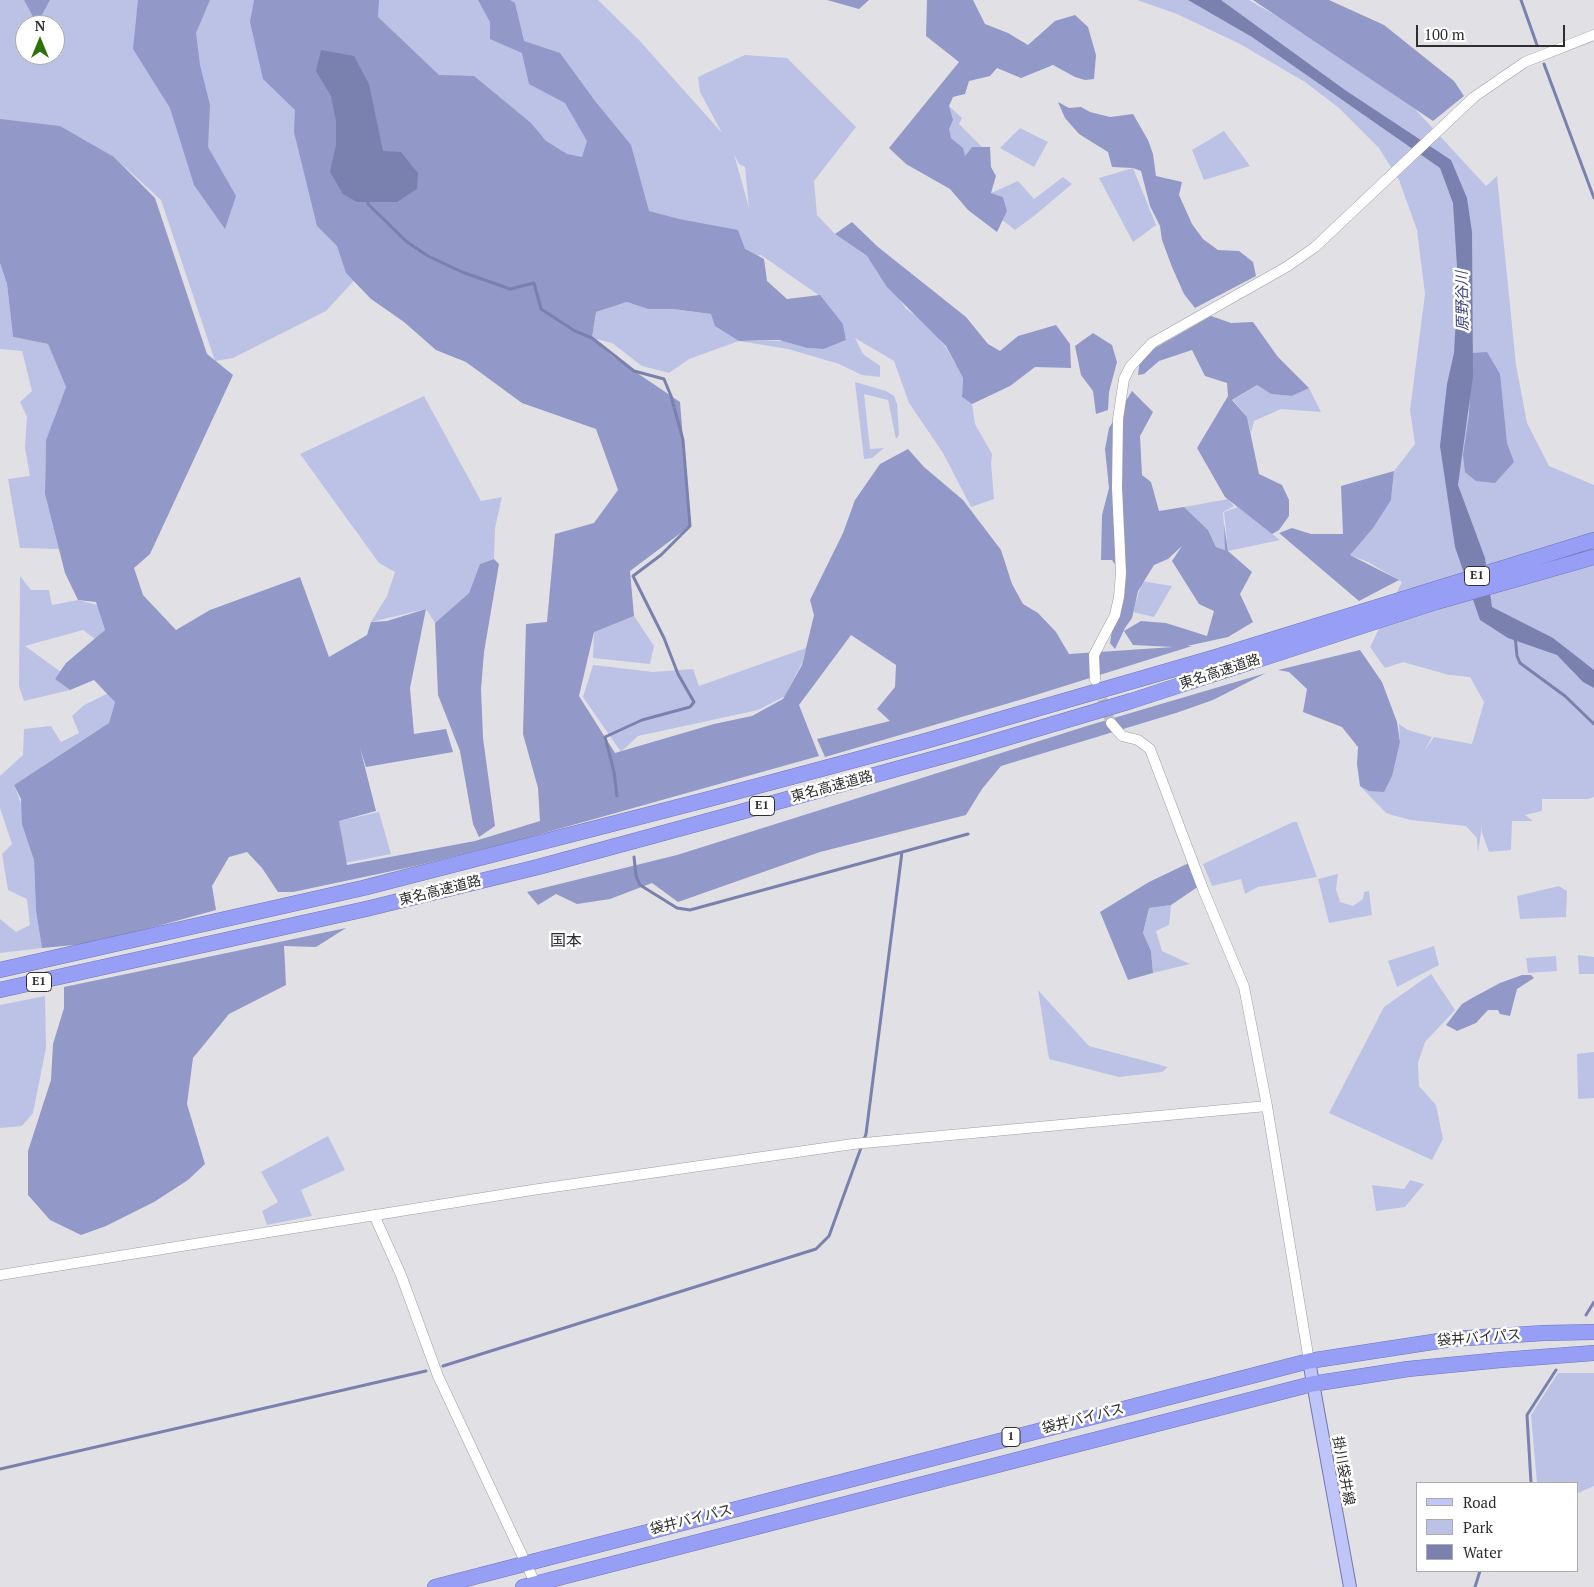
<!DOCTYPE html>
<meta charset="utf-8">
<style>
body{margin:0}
#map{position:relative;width:1594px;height:1587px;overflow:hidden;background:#e1e1e5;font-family:"PT Serif",serif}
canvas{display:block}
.legend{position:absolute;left:1416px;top:1482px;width:162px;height:90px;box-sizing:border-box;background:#fff;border:1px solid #ababac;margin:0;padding:6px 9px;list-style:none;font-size:15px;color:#2e2e2f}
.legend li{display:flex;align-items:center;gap:10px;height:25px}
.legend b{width:25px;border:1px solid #ababac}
.north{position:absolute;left:15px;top:15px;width:50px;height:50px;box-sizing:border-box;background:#fff;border:1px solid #ababac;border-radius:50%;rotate:0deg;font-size:14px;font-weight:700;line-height:20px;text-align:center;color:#2e2e2f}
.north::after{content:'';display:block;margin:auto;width:18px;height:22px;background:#2e700a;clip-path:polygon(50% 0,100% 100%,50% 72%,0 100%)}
.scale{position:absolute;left:1416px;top:25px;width:149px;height:22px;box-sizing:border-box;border:2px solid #2e2e2f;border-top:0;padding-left:6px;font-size:15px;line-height:18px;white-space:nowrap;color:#2e2e2f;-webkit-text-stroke:4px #fff;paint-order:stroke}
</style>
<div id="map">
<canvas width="1594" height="1587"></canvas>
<ul class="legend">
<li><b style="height:6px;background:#c0c5f9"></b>Road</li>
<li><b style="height:14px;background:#bcc2e6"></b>Park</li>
<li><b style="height:14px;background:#7b81ae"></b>Water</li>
</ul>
<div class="north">N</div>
<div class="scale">100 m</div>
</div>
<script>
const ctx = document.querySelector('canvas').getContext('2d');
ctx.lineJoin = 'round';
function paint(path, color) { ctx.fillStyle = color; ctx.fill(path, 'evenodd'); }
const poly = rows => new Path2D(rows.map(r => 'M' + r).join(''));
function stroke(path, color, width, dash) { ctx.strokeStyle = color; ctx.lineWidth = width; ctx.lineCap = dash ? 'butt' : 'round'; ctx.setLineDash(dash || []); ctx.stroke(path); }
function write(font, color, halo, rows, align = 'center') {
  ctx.font = font + ' "PT Serif","Noto Sans JP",serif'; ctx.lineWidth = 5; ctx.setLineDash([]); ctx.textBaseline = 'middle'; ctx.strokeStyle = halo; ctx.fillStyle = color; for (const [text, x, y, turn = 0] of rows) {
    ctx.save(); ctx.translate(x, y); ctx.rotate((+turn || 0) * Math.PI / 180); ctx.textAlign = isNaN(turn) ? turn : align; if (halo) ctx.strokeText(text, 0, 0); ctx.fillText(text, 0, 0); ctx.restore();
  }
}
const green = poly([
 [0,0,598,0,639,40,722,133,700,92,698,77,745,55,787,58,856,127,814,181,817,215,835,234,875,262,906,309,928,324,947,349,963,378,962,397,972,404,975,424,992,454,991,463,994,499,971,507,943,453,909,403,894,361,855,338,863,354,880,366,880,377,862,375,839,364,788,349,739,341,689,359,669,373,642,366,612,343,592,338,596,312,627,302,648,309,673,309,711,314,739,341,784,341,807,348,824,349,846,340,843,324,820,296,761,255,685,267,361,273,326,311,233,358,215,361,161,200,114,157,0,154],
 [25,25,55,25,55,55,25,55],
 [734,154,739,164,745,167,749,208],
 [1137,0,1249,0,1287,22,1414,108,1486,186,1497,176,1516,365,1527,423,1549,466,1594,485,1594,797,1588,799,1542,799,1542,811,1525,815,1533,821,1512,821,1511,850,1489,852,1482,833,1482,826,1478,853,1477,838,1466,826,1411,820,1392,815,1386,813,1360,786,1383,792,1400,743,1399,724,1408,730,1432,737,1424,751,1434,737,1472,744,1484,702,1470,677,1449,675,1403,662,1385,668,1370,647,1402,582,1368,562,1350,555,1391,500,1394,471,1415,444,1410,410,1425,294,1417,230,1399,180,1379,148,1339,108,1305,82,1240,44,1177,14],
 [949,106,962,118,959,124,982,147,972,147,965,156,957,143,951,138,948,129],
 [1020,128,1048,142,1034,167,1000,148],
 [1224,131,1250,166,1204,180,1192,150],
 [1133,168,1156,225,1133,242,1099,178],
 [1063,177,1072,184,1034,216,1015,230,1001,219,1007,211,1003,197,991,193,1018,181,1034,199],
 [0,263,7,284,13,337,48,344,66,387,46,440,45,494,59,549,20,548,8,479,30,476,25,448,27,417,20,402,32,391,22,351,0,349],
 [855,382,886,391,894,396,897,404,899,435,896,439,888,400,864,394,870,449,884,448,872,458,864,459],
 [1257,385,1271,394,1292,396,1309,388,1321,412,1281,409,1254,421,1251,433,1247,417,1233,400],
 [424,396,481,501,502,497,495,528,494,559,480,564,469,593,435,623,426,609,371,622,387,596,395,572,379,563,300,454],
 [1228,499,1234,506,1223,512,1226,550,1216,547,1208,530,1184,507],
 [1238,507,1280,540,1228,551,1224,512],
 [20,576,31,590,49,590,52,605,78,600,97,605,105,630,95,639,83,630,25,646,61,672,55,679,70,690,24,701,19,686],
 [1142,581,1172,586,1154,617,1133,612],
 [634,616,654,646,650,664,593,658,594,631],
 [806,648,802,663,785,696,758,710,638,736,621,752,583,697,593,665,653,672,693,669,699,686],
 [109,693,115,702,109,723,14,785,21,803,34,860,36,911,42,948,0,953,0,919,16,932,30,925,27,899,8,890,2,854,12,844,0,808,0,776,23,755,24,729,51,726,61,742,79,733,72,716,84,705],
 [379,812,391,854,345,863,339,821],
 [1293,822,1297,822,1317,877,1258,887,1245,894,1241,879,1212,886,1203,864],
 [1338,874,1336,889,1340,902,1353,906,1363,899,1364,892,1369,891,1372,915,1329,923,1318,879],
 [1559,886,1567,891,1566,917,1520,919,1517,896],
 [1171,905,1169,925,1156,931,1162,951,1190,964,1153,973,1151,951,1143,933,1149,908],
 [1434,946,1439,965,1397,987,1388,961],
 [1578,955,1594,957,1594,974,1579,974],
 [1556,956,1557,971,1528,973,1526,958],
 [1431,974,1455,1010,1425,1042,1418,1063,1419,1086,1436,1105,1443,1139,1432,1160,1329,1113,1384,1007],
 [1038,990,1089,1046,1168,1067,1162,1072,1119,1077,1049,1059],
 [45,996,46,1048,33,1113,22,1126,0,1128,0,1005],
 [1594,1052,1594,1098,1578,1099,1577,1054],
 [328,1136,345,1170,301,1190,312,1216,267,1225,262,1211,278,1202,261,1172],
 [1410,1180,1424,1184,1405,1207,1376,1211,1372,1185,1404,1189],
 [1558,1373,1594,1373,1594,1486,1578,1493,1578,1483,1537,1483,1531,1415]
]);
const forest = poly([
 [24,0,50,0,37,24],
 [138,0,210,0,196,33,200,65,210,105,208,147,236,196,225,229,194,185,170,108,133,49],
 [254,0,379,0,378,17,439,75,474,76,531,123,546,141,567,154,582,157,587,141,565,103,529,84,522,53,490,39,490,22,478,0,510,0,515,3,524,41,560,53,595,101,631,145,649,211,679,219,738,230,745,249,764,259,767,281,787,299,820,295,843,324,846,340,824,349,807,348,779,340,739,341,715,326,711,314,673,309,648,309,627,302,596,312,592,338,612,356,680,402,690,526,630,571,634,616,594,632,579,696,615,753,714,724,752,716,783,699,802,665,814,615,810,600,843,533,855,500,880,464,908,449,924,467,963,500,1001,550,1012,584,1023,604,1038,613,1056,632,1069,654,1173,647,1133,645,1124,631,1141,621,1166,623,1207,636,1214,611,1199,604,1172,561,1182,546,1168,559,1154,565,1138,591,1132,618,1125,628,1115,649,1110,643,1121,573,1112,560,1101,560,1102,515,1109,488,1105,449,1109,428,1132,391,1153,412,1140,436,1142,475,1151,482,1159,511,1184,507,1208,530,1216,547,1225,550,1224,524,1228,551,1252,572,1240,594,1253,622,1228,637,1187,646,1192,646,1023,699,825,757,817,739,890,721,877,709,895,687,896,665,851,635,799,705,819,756,512,842,411,867,293,892,278,892,262,868,247,852,229,857,212,886,216,910,96,943,42,948,36,911,34,860,22,824,21,799,14,785,109,723,115,702,94,680,70,690,55,679,66,663,105,630,96,602,78,600,65,573,45,494,46,440,66,387,48,344,13,337,7,284,0,263,0,119,60,126,114,157,155,198,207,354,233,375,150,554,134,568,143,595,176,630,210,610,300,577,329,657,367,635,371,622,387,621,426,609,410,688,414,734,446,729,453,752,366,767,360,748,376,811,339,821,347,865,475,841,540,821,538,788,523,734,526,624,547,622,555,534,594,523,618,490,596,429,522,403,466,362,436,350,404,322,371,299,346,273,337,246,317,226,294,132,295,110,263,79,250,22],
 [827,0,869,0,859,9],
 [927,0,973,0,985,24,1008,33,1028,45,1055,21,1075,15,1088,27,1096,55,1094,79,1085,80,1075,77,1053,65,1021,78,997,68,990,76,969,81,965,94,953,97,949,106,953,120,949,129,951,138,963,148,965,156,972,147,990,147,991,167,996,176,991,193,1003,197,1007,211,997,232,968,210,950,189,906,164,889,148,959,62,926,36],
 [1253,0,1329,0,1384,25,1454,81,1464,96,1433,121],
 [1058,102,1069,108,1081,107,1090,112,1110,117,1133,114,1148,140,1153,154,1156,176,1182,182,1179,195,1192,224,1203,239,1218,250,1239,251,1253,262,1256,276,1195,308,1184,294,1172,267,1162,240,1160,226,1150,206,1141,171,1133,168,1112,167,1108,152,1079,134,1065,118],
 [852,222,878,247,966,317,988,344,1000,351,1018,336,1056,325,1070,344,1071,368,1035,367,1010,386,972,404,962,397,963,378,946,346,887,287,867,256,835,234],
 [1211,316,1231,323,1253,322,1278,357,1309,388,1292,396,1271,394,1257,385,1232,400,1247,417,1259,474,1282,485,1289,500,1289,516,1279,530,1272,534,1225,497,1197,448,1228,396,1227,383,1205,376,1192,350,1159,361,1144,374,1138,375,1140,359,1155,348],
 [1093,333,1112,345,1117,362,1109,392,1108,410,1096,414,1093,391,1081,375,1075,346],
 [1487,352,1500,374,1507,443,1514,462,1495,483,1476,481,1465,472,1463,455,1469,415,1472,353],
 [1394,471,1391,500,1373,528,1350,555,1399,580,1359,601,1279,533,1292,528,1311,534,1343,534,1341,486],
 [494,559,499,564,484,652,481,689,483,738,495,826,479,837,473,824,460,751,438,695,435,623,469,593,480,564],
 [1360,650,1382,682,1397,722,1400,742,1392,776,1384,792,1369,791,1360,786,1357,764,1358,747,1342,727,1303,712,1307,689,1289,672,1278,670],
 [1266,673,1213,700,1176,713,1001,766,982,789,966,815,820,852,678,902,652,883,610,899,577,904,556,894,538,905,527,892,677,855,1090,725],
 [1193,861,1199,886,1171,905,1149,908,1143,933,1151,951,1153,973,1128,980,1100,912,1149,882],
 [346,928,316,947,284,946,286,985,229,1014,193,1058,187,1104,205,1164,188,1180,154,1202,106,1226,81,1235,50,1220,28,1195,28,1151,51,1080,53,1044,64,1008,64,987],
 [1522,975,1531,975,1534,978,1517,989,1510,1016,1500,1014,1498,1010,1488,1010,1476,1023,1457,1031,1446,1025,1462,1004,1472,998,1500,983]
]);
const water = poly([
 [1188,0,1221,0,1345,90,1451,160,1467,198,1472,232,1473,376,1458,485,1485,558,1492,607,1553,638,1594,670,1594,688,1583,682,1557,655,1508,638,1480,620,1455,547,1440,446,1447,384,1454,353,1458,283,1453,203,1440,168,1252,37],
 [321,50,354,56,369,84,383,151,401,152,418,173,417,189,397,202,357,202,343,194,330,172,336,145,336,121,331,96,316,71]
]);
const stream = poly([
 [1521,0,1537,45],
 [1544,64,1594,198],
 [367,199,368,204,407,242,428,256,462,272,510,289,534,283,541,309,575,331,592,338,634,371,664,379,671,396,683,440,690,526,661,555,633,576,664,638,678,674,694,702,690,707,642,720,605,737,614,772,617,796],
 [1515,636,1517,656,1520,663,1565,696,1594,724],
 [634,857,636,876,640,885,677,908,690,910,968,834],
 [1586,1315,1594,1302],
 [443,1366,816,1249,829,1236,866,1134,902,852],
 [0,1469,426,1371],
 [1531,1483,1527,1415,1556,1370],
 [1475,1587,1480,1571]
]);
const minorTunnel = poly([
 [1097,685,1111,723]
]);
const minor = poly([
 [1095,680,1094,655,1115,615,1119,597,1121,573,1117,488,1118,419,1124,379,1130,367,1152,343,1288,266,1315,247,1474,97,1525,62,1594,35],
 [1111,723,1122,736,1138,740,1150,749,1203,889,1244,987,1267,1106,1309,1361],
 [374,1215,401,1275,438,1376,537,1587],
 [0,1275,532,1190,853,1144,1267,1106]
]);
const major = poly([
 [1309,1361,1350,1587]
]);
const highway = poly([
 [0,970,363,888,709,799,922,742,1216,657,1594,540],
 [0,990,366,909,538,867,715,819,969,749,1131,701,1436,602,1594,557],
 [435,1587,1309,1361,1452,1339,1544,1333,1594,1332],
 [523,1587,1312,1384,1408,1369,1501,1360,1594,1353]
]);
const shields = [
 [1477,576,25],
 [762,806,25],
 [39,982,25],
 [1011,1437,18]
];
const shieldNames = [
 ["E1",1477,576],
 ["E1",762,806],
 ["E1",39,982],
 ["1",1011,1437]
];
const streetNames = [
 ["東名高速道路",1220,672,-18],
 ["東名高速道路",832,787,-15],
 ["東名高速道路",440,891,-14],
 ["袋井バイパス",1479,1338,-4],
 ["袋井バイパス",1083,1419,-14],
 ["掛川袋井線",1343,1471,80],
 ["袋井バイパス",691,1520,-14]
];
const waterNames = [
 ["原野谷川",1463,301,-91]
];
const quarterNames = [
 ["国本",566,941]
];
paint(green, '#bcc2e6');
paint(forest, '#9298c7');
paint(water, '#7b81ae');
stroke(stream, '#7b81ae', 3);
stroke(minorTunnel, '#bdbdc1', 10, [10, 5]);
stroke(minor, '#9d9ea1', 11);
stroke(major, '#7277b0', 14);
stroke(highway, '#7277b0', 16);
stroke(minor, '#fff', 10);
stroke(major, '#c0c5f9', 12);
stroke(highway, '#969ef5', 15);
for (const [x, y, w] of shields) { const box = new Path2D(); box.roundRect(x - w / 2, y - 9.5, w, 19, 4); ctx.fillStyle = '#fff'; ctx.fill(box); stroke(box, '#2e2e2f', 1); }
write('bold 12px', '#2e2e2f', null, shieldNames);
write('14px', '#2e2e2f', '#fff', streetNames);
write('italic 15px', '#3d407c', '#fff', waterNames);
write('16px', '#2b2c2e', '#fff', quarterNames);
</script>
